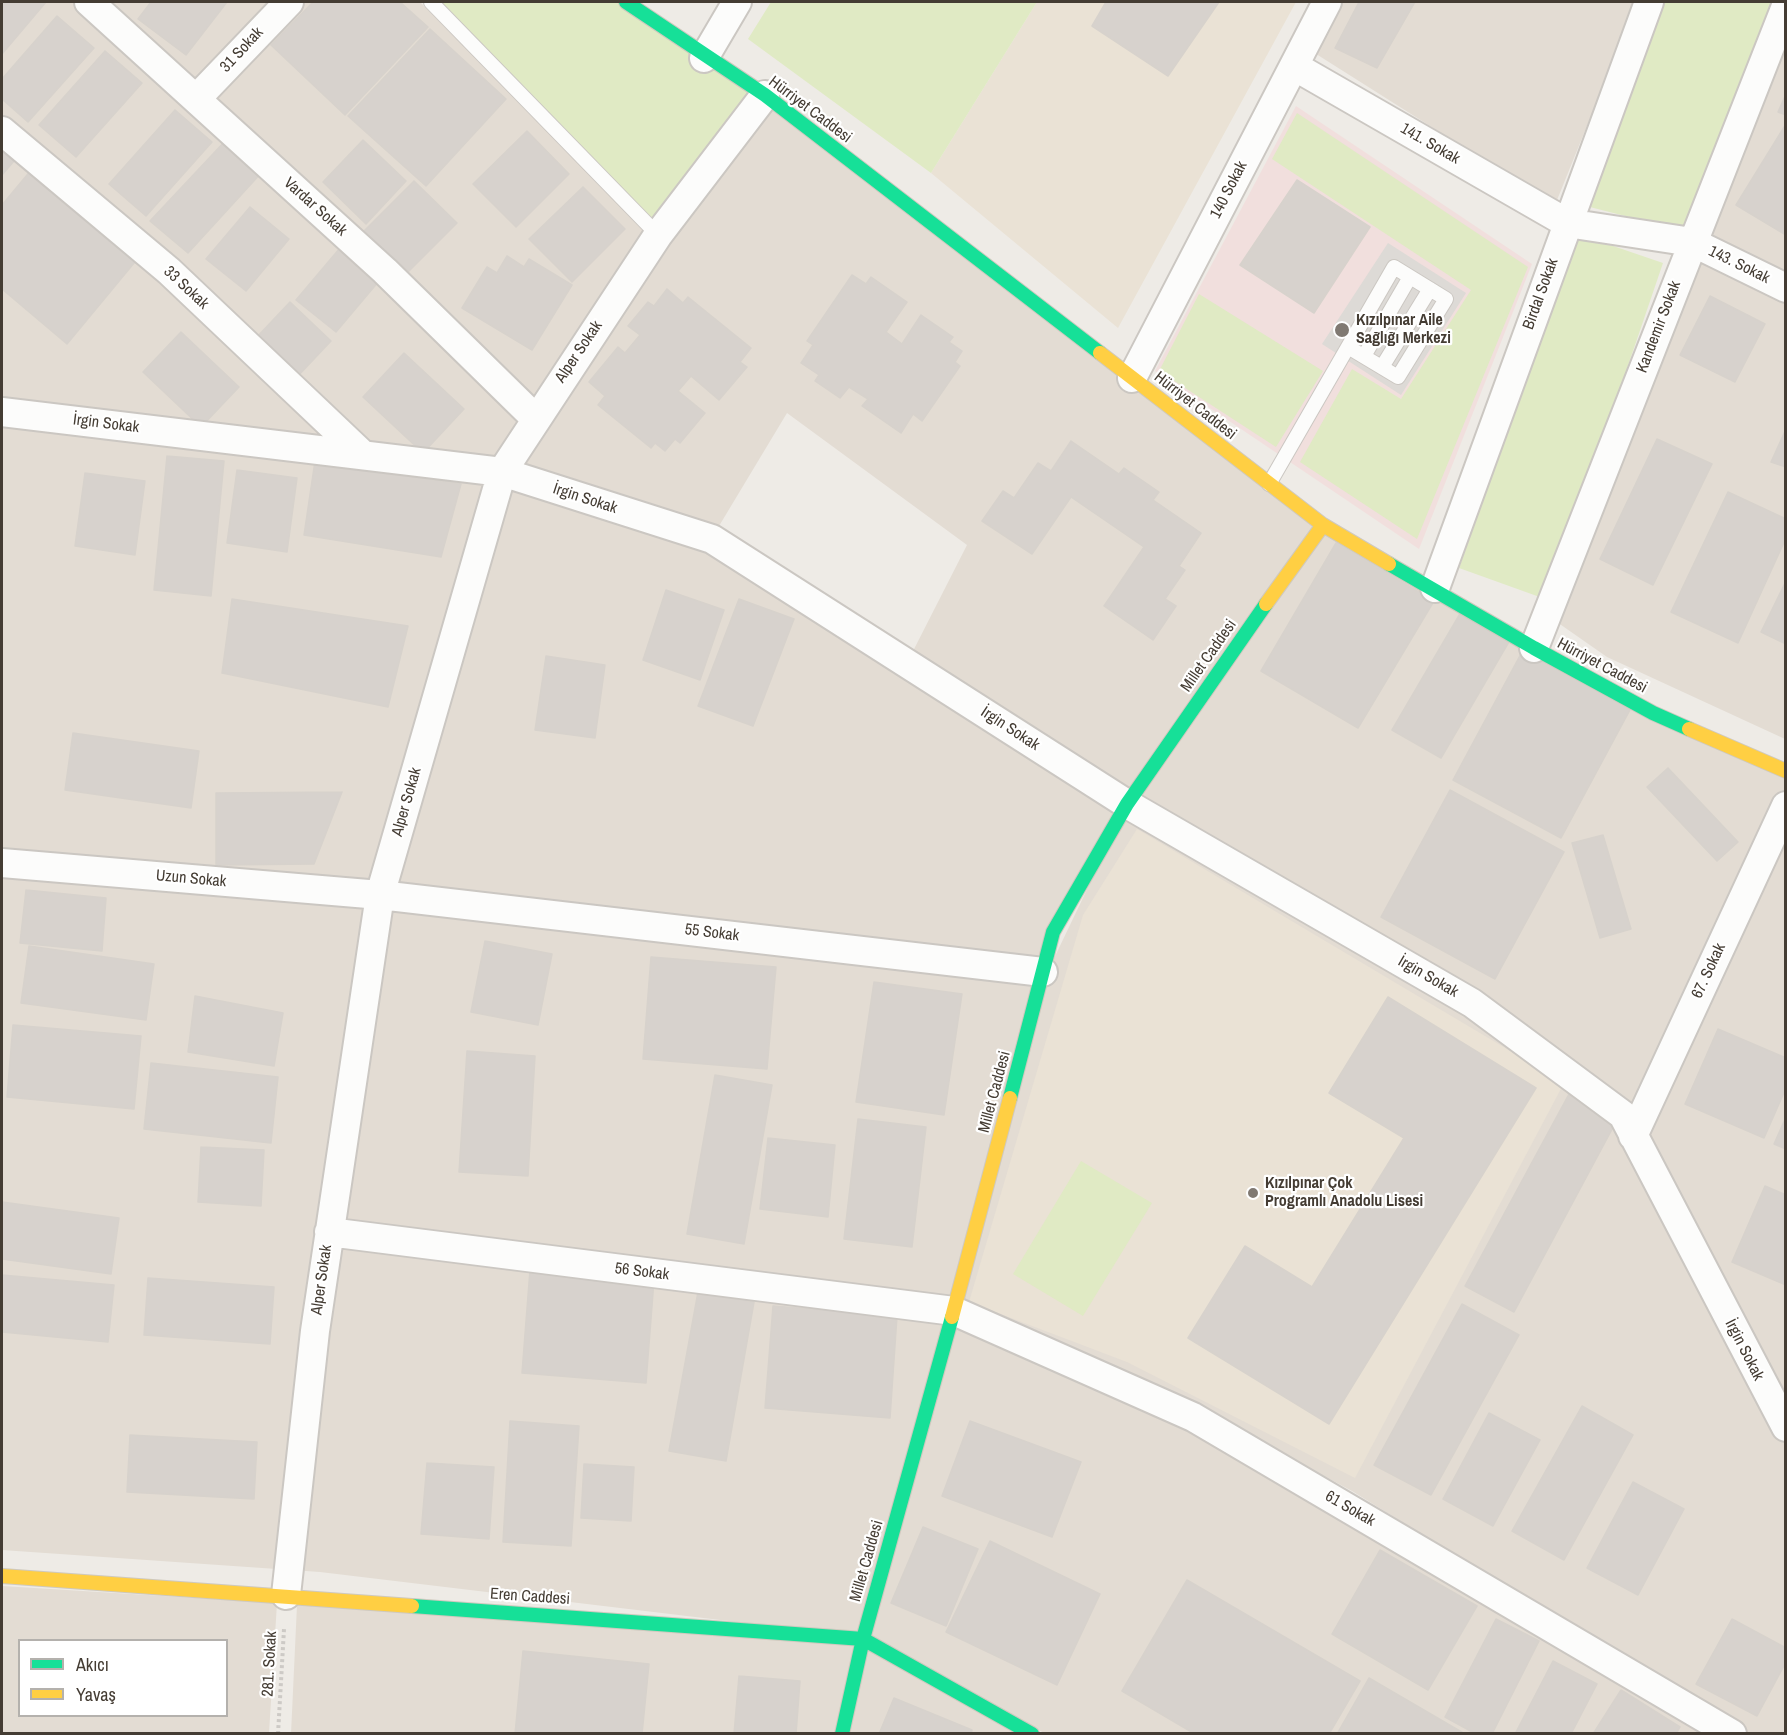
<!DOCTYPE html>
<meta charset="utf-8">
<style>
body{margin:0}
#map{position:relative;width:1787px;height:1735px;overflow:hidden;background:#eeebe6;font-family:"Archivo Narrow",sans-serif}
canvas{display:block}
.frame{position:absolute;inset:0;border:3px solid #443c33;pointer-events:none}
.legend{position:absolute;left:18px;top:1639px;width:210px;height:78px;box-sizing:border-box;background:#fff;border:2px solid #b4b1ad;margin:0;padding:8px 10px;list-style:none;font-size:18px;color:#443c33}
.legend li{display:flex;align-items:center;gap:12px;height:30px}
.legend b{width:30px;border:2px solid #b4b1ad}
</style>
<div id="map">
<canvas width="1787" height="1735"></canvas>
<div class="frame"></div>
<ul class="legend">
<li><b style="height:8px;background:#16e098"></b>Akıcı</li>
<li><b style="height:8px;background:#ffcf43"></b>Yavaş</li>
</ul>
</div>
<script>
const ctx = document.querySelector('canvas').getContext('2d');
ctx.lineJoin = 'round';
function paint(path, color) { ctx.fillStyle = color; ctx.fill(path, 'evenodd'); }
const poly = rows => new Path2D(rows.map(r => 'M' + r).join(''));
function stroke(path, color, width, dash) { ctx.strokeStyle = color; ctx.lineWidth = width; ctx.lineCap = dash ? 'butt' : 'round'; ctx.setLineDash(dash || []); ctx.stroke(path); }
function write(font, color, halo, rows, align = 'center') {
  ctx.font = font + ' "Archivo Narrow",sans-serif'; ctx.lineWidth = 4.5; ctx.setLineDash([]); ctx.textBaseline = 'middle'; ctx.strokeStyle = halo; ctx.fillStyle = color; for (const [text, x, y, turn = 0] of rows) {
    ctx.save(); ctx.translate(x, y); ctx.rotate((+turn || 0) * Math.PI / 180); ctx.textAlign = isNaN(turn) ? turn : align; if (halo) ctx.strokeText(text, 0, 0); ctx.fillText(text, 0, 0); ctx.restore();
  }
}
const residential = poly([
 [2,2,420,2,655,234,501,470,380,894,2,856],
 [1331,2,1637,2,1555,205,1313,52],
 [1785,35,1785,739,1607,657,1554,620],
 [765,98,1320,526,1126,802,910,657,967,545,787,413,713,536,505,471],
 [505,476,714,544,1124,805,1041,969,381,894],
 [1323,528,1786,777,1785,795,1633,1132,1624,1114,1132,804],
 [1127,806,1471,1003,1621,1116,1785,1427,1785,1733,1742,1733,1352,1491,1201,1410,955,1311,1047,973],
 [1785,818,1785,1414,1635,1136],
 [2,865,1041,973,862,1637,320,1572,2,1550],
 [957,1317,1191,1420,1717,1733,1044,1733,870,1635],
 [2,1586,277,1603,269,1733,2,1733],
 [20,1640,226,1640,226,1716,20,1716],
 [297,1605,855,1644,836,1733,291,1734],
 [867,1646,1017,1734,848,1734]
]);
const education = poly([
 [1037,2,1296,2,1118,328,931,173],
 [1137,829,1564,1083,1355,1478,1127,1362,969,1302,1083,915]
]);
const medical = poly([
 [1296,106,1532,264,1419,549,1155,371]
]);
const green = poly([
 [431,2,626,2,765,95,658,235],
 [771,2,1037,2,931,173,748,39],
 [1657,2,1773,2,1688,232,1582,205],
 [1297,113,1528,267,1417,539,1300,462,1352,369,1401,399,1471,290,1272,159],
 [1578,234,1663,263,1548,600,1459,568],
 [1199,294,1323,371,1276,447,1159,371],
 [1081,1161,1152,1203,1083,1316,1013,1274]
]);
const parking = poly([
 [1388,243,1466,293,1401,395,1322,344]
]);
const building = poly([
 [2,2,46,2,2,54,2,2],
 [151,2,227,2,186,55,138,19,151,2],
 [313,2,400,2,428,27,345,115,271,45,313,2],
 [1106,2,1219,2,1168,76,1092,26,1106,2],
 [1359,2,1415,2,1377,68,1335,48,1359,2],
 [57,16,94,48,28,122,2,99,2,79,57,16],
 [430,29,506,99,426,186,348,116,430,29],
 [105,51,142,83,76,157,39,125,105,51],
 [1786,94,1786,115,1778,112,1786,94],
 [175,110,212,142,146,216,109,184,175,110],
 [1786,124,1786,235,1736,205,1786,124],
 [527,131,569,174,516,227,473,184,527,131],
 [2,138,20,154,2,175,2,138],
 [227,139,263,171,188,253,150,221,227,139],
 [363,140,406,181,366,224,323,182,363,140],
 [32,169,139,257,67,344,2,289,2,205,32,169],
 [1297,180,1370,227,1314,313,1240,265,1297,180],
 [414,181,457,223,404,276,361,234,414,181],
 [583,187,625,229,572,282,529,239,583,187],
 [250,207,289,239,246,291,206,259,250,207],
 [340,248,379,281,336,332,296,300,340,248],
 [507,256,524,267,529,259,572,285,532,350,462,308,487,267,497,273,507,256],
 [852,275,866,284,871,277,907,302,886,332,902,344,921,315,953,337,949,342,962,351,955,362,960,366,922,421,913,414,901,433,862,406,868,399,849,387,840,398,815,381,819,375,801,363,813,345,807,341,852,275],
 [667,289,683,303,688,297,751,348,740,362,747,367,719,400,691,376,678,391,705,413,680,443,675,439,665,451,655,443,651,448,598,405,605,396,589,382,618,347,625,353,640,335,628,326,648,302,654,306,667,289],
 [1710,296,1765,324,1735,382,1680,355,1710,296],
 [290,302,331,341,297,377,256,338,290,302],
 [181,332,239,387,201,427,143,372,181,332],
 [404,353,464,409,423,453,363,397,404,353],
 [1786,429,1786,467,1771,462,1786,429],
 [1657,439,1712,464,1653,585,1600,559,1657,439],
 [1071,441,1119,474,1124,468,1159,492,1153,500,1201,533,1179,566,1185,570,1165,599,1176,606,1153,640,1104,606,1144,547,1071,497,1032,554,982,521,1003,491,1014,498,1038,463,1051,471,1071,441],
 [167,456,224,461,211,596,154,590,167,456],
 [315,461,461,484,441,557,304,535,315,461],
 [237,470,297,478,287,552,227,543,237,470],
 [85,473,145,481,135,555,75,546,85,473],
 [1728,492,1786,519,1786,538,1738,643,1671,612,1728,492],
 [1336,543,1434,601,1358,728,1261,671,1336,543],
 [1786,581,1786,644,1761,632,1786,581],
 [666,590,724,610,700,680,643,660,666,590],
 [232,599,408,626,388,707,222,673,232,599],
 [739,599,794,619,753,726,698,706,739,599],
 [1461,612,1510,640,1441,758,1392,730,1461,612],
 [1523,650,1631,708,1561,838,1453,780,1523,650],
 [546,656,605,665,595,738,535,730,546,656],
 [73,733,199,751,191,808,65,790,73,733],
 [1668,768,1738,842,1717,861,1647,787,1668,768],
 [1450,790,1564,852,1495,979,1381,917,1450,790],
 [342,792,314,864,216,865,216,793,342,792],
 [1603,835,1631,929,1600,938,1572,843,1603,835],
 [26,890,106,898,102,951,20,943,26,890],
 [485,941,552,954,538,1025,471,1012,485,941],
 [29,946,154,964,146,1020,21,1003,29,946],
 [651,957,776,967,767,1069,643,1059,651,957],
 [874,982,962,994,944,1115,856,1102,874,982],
 [195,996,283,1013,274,1066,188,1052,195,996],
 [1388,997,1536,1088,1329,1424,1188,1338,1245,1246,1312,1287,1404,1138,1329,1093,1388,997],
 [13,1025,141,1036,134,1109,7,1097,13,1025],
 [1718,1029,1786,1058,1786,1088,1764,1138,1685,1104,1718,1029],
 [467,1051,535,1056,528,1176,459,1172,467,1051],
 [151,1063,278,1077,271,1143,144,1129,151,1063],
 [715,1075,772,1085,744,1244,687,1234,715,1075],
 [1569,1094,1617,1120,1514,1312,1465,1286,1569,1094],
 [1786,1117,1786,1149,1774,1144,1786,1117],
 [858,1119,926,1127,912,1247,844,1239,858,1119],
 [768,1138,835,1145,828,1217,760,1209,768,1138],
 [201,1147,264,1150,261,1206,198,1202,201,1147],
 [1765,1186,1786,1195,1786,1285,1732,1262,1765,1186],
 [2,1202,119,1218,111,1274,2,1259,2,1202],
 [530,1270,654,1280,646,1383,522,1373,530,1270],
 [2,1275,114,1285,108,1342,2,1332,2,1275],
 [148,1278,274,1287,270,1344,144,1335,148,1278],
 [698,1292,754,1302,726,1461,669,1451,698,1292],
 [1462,1304,1519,1335,1431,1495,1374,1465,1462,1304],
 [773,1306,897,1316,890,1418,765,1408,773,1306],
 [1582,1406,1633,1435,1564,1560,1512,1531,1582,1406],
 [1489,1413,1540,1440,1493,1526,1443,1499,1489,1413],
 [510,1421,579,1426,571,1546,503,1542,510,1421],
 [970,1421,1081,1462,1052,1537,942,1496,970,1421],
 [130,1435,257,1442,254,1499,127,1492,130,1435],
 [427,1463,494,1467,489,1539,421,1534,427,1463],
 [584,1464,634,1467,631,1521,581,1518,584,1464],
 [1633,1482,1684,1509,1638,1595,1587,1568,1633,1482],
 [923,1527,978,1549,946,1626,891,1603,923,1527],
 [990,1541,1100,1594,1057,1685,946,1632,990,1541],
 [1380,1550,1477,1606,1428,1690,1332,1634,1380,1550],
 [1187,1580,1360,1681,1329,1734,1195,1734,1122,1691,1187,1580],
 [1496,1619,1539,1641,1492,1734,1476,1734,1445,1717,1496,1619],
 [1732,1619,1786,1648,1786,1662,1757,1716,1696,1684,1732,1619],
 [523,1651,649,1664,642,1734,515,1734,523,1651],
 [1553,1661,1597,1684,1571,1734,1515,1734,1553,1661],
 [739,1676,800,1681,796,1734,734,1734,739,1676],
 [1369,1678,1465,1734,1337,1734,1369,1678],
 [1621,1690,1680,1727,1676,1734,1593,1734,1621,1690],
 [894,1698,972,1730,971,1734,879,1734,894,1698]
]);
const path = poly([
 [278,1734,284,1629]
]);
const lane = poly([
 [431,2,658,235],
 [1364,356,1410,277],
 [1382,367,1430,289],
 [1269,484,1394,267,1446,299,1398,377,1348,347]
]);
const street = poly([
 [89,2,385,271,535,418],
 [704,58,737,2],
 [1294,66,1567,223,1692,242,1786,288],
 [196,99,289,2],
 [2,131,169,271,362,454],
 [1132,378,1327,2],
 [2,412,502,472,712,539,1127,804,1472,1003,1623,1115,1786,1427],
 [1435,588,1649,2],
 [1534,648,1786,6],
 [2,863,380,895,1043,972],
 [1633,1136,1786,806],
 [329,1232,954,1311,1193,1417,1732,1734],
 [286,1595,315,1331,380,895,502,472,658,235,765,95]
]);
const fast = poly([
 [626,2,765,95,1100,353],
 [1389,564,1534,648,1653,713,1689,729],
 [1010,1098,1053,932,1127,804,1266,604],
 [412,1606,863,1639,1032,1734],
 [842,1734,863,1639,952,1317]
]);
const slow = poly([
 [1100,353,1323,525,1389,564],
 [1266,604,1323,525],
 [1689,729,1786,771],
 [952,1317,1010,1098],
 [2,1576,412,1606]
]);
const markers = [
 [1342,330,8,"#807972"],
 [1253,1193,6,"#807972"]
];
const streetNames = [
 ["31 Sokak",242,50,-47],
 ["Hürriyet Caddesi",810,110,37],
 ["141. Sokak",1430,144,30],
 ["140 Sokak",1229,190,-63],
 ["Vardar Sokak",315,207,42],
 ["143. Sokak",1739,265,26],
 ["33 Sokak",186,288,43],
 ["Birdal Sokak",1541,294,-70],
 ["Kandemir Sokak",1659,327,-69],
 ["Alper Sokak",579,352,-56],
 ["Hürriyet Caddesi",1195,406,38],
 ["İrgin Sokak",106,424,7],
 ["İrgin Sokak",585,499,18],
 ["Millet Caddesi",1209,656,-55],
 ["Hürriyet Caddesi",1602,666,28],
 ["İrgin Sokak",1010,729,33],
 ["Alper Sokak",407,802,-74],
 ["Uzun Sokak",191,879,5],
 ["55 Sokak",712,933,7],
 ["67. Sokak",1709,971,-65],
 ["İrgin Sokak",1428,977,30],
 ["Millet Caddesi",995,1092,-75],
 ["56 Sokak",642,1272,7],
 ["Alper Sokak",322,1280,-82],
 ["İrgin Sokak",1744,1350,63],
 ["61 Sokak",1350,1509,30],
 ["Millet Caddesi",867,1561,-74],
 ["Eren Caddesi",530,1597,4],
 ["281. Sokak",270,1664,-87]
];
const poiNames = [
 ["Kızılpınar Aile",1356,321],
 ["Sağlığı Merkezi",1356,339],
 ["Kızılpınar Çok",1265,1184],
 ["Programlı Anadolu Lisesi",1265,1202]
];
paint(residential, '#e3dcd3');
paint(education, '#eae2d5');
paint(medical, '#f1dfdd');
paint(green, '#e0eac4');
paint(parking, '#dddad6');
paint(building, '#d7d2cd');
stroke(building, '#d7d2cc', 1.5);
stroke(lane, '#cbc7c2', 16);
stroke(street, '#cbc7c2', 32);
stroke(fast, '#cfc9be', 16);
stroke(slow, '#cfc9be', 16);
stroke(path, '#cdcac6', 4, [3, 3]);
stroke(lane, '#fcfcfb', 14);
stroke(street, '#fcfcfb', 28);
stroke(fast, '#16e098', 14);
stroke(slow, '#ffcf43', 14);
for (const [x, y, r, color] of markers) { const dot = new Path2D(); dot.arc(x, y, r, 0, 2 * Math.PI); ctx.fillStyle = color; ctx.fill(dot); stroke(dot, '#fff', 2); }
write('16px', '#443c33', '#fff', streetNames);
write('bold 16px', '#443c33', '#fff', poiNames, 'left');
</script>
